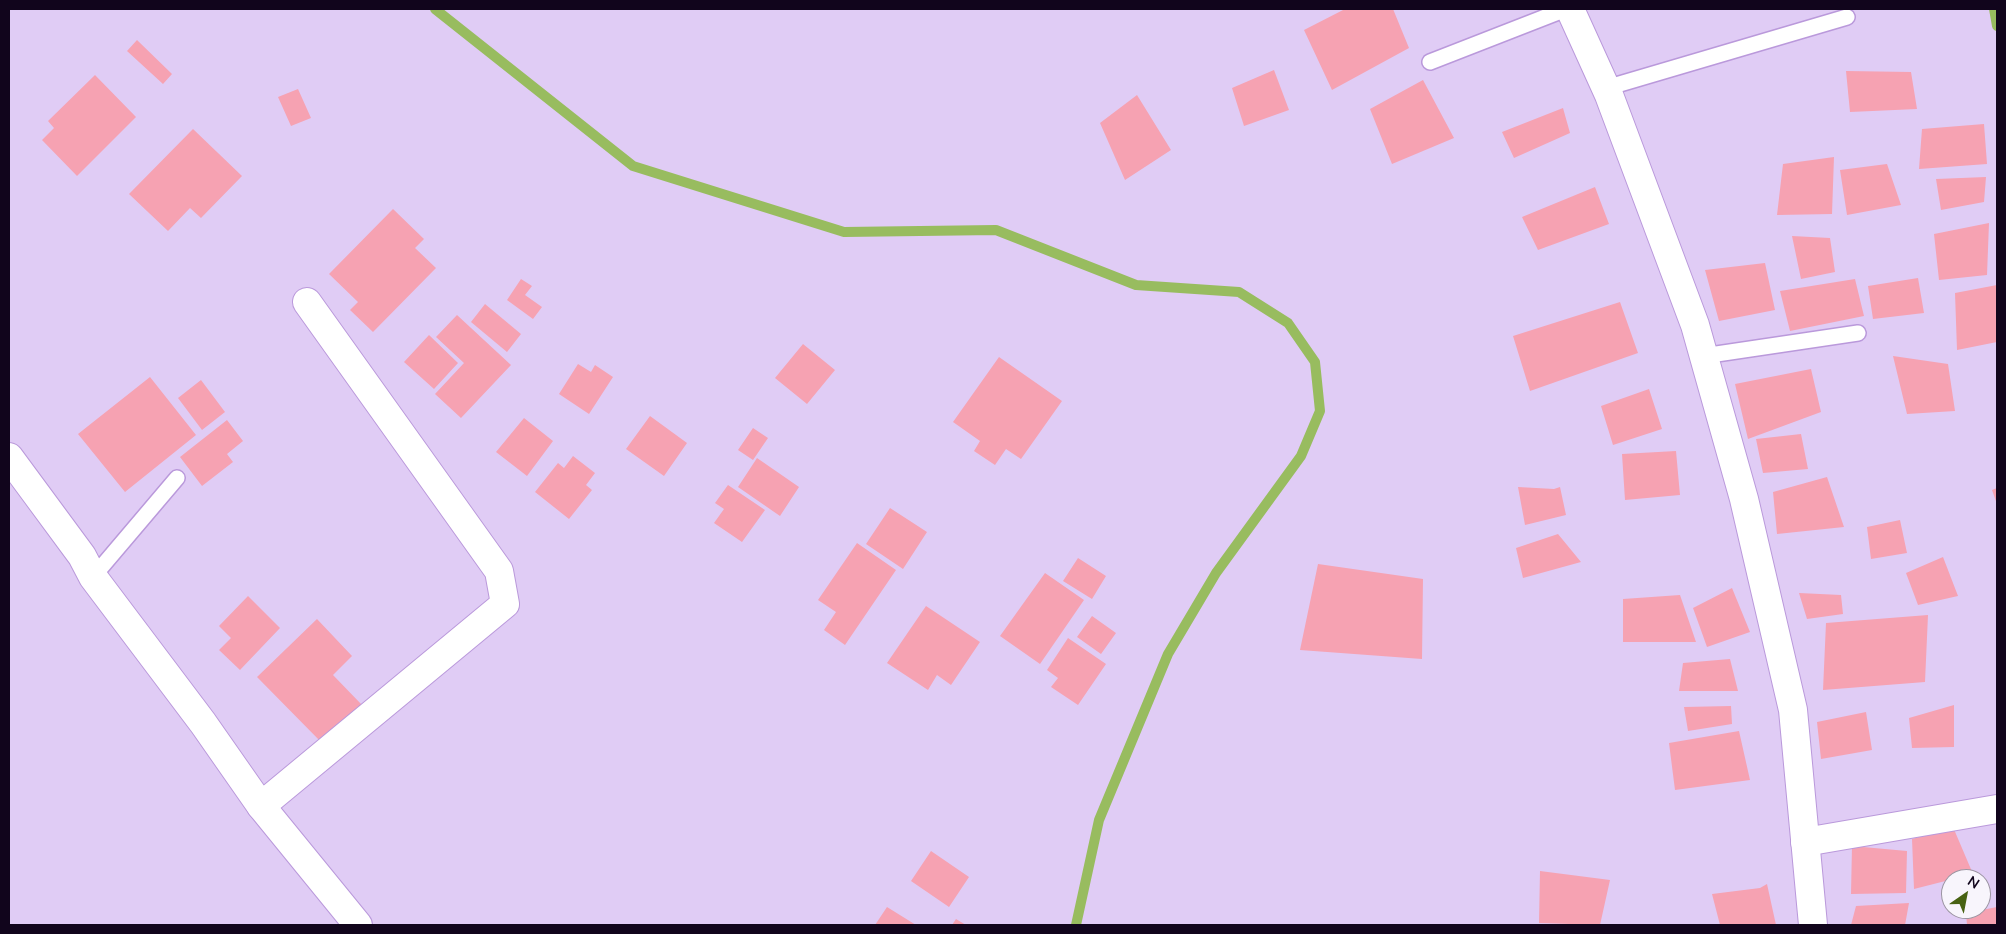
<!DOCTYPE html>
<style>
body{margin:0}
#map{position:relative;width:2006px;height:934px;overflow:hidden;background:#e0ccf5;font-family:Mulish,sans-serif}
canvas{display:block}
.frame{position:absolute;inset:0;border:10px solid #11051c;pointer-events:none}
.north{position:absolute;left:1941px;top:869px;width:50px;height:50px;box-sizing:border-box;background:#f8f5fc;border:1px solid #9c95a2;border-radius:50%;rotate:33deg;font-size:14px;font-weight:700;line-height:20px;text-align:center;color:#11051c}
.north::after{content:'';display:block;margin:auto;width:18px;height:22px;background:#486213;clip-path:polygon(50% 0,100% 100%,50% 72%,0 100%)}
</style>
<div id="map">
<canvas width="2006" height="934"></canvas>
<div class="frame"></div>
<div class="north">N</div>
</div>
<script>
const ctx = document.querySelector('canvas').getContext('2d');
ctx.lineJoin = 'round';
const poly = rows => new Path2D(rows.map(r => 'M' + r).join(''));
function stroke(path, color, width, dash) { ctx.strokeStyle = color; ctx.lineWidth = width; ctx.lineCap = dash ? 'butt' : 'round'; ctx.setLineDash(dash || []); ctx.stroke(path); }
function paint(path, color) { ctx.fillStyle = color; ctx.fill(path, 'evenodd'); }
const stream = poly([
 [435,9,633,166,844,232,996,230,1136,285,1239,292,1288,323,1315,362,1320,411,1301,456,1216,573,1168,654,1099,820,1076,925],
 [1994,9,1997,26]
]);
const building = poly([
 [1345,9,1393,9,1409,48,1332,90,1304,30],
 [137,40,172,74,163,84,127,51],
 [1274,70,1289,110,1244,126,1232,88],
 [1846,71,1911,72,1917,109,1850,112],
 [95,75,136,117,77,176,42,140,54,128,48,121],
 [1423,80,1454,138,1392,164,1370,109],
 [298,89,311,118,291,126,278,97],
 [1137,95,1171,150,1125,180,1100,123],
 [1563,108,1570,133,1514,158,1502,132],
 [1984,124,1987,164,1919,169,1922,129],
 [193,129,242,176,201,218,190,208,168,231,129,194],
 [1834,157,1832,214,1777,215,1783,164],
 [1887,164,1901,205,1847,215,1840,170],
 [1986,177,1984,202,1941,210,1936,179],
 [1595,187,1609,224,1538,250,1522,217],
 [393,209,424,239,415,248,436,268,373,332,350,310,358,302,329,274],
 [1989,223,1987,275,1939,280,1934,234],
 [1792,236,1830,238,1835,272,1801,279],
 [1765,263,1775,310,1719,321,1705,270],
 [1918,278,1924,313,1873,319,1868,286],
 [521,279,532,286,525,295,542,307,533,319,507,300],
 [1855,279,1864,316,1790,331,1780,291],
 [1997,285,1997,342,1957,350,1955,293],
 [1620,302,1638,353,1530,391,1513,336],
 [485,304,521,334,507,352,471,322],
 [457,315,511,365,461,418,435,394,464,363,436,337],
 [429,335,458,363,434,389,404,362],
 [803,344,835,370,807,404,775,378],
 [1893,356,1948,364,1955,411,1907,414],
 [999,357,1062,401,1021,459,1006,449,995,465,974,451,980,441,953,422],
 [578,364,591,372,595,365,613,377,589,414,559,394],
 [1811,369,1821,412,1748,439,1735,384],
 [150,377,196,435,125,492,78,434],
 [201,380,225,412,202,430,178,398],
 [1649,389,1662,429,1613,445,1601,406],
 [650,416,687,443,664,476,626,449],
 [524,418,553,441,527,476,496,452],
 [227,420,243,441,227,454,233,462,202,486,180,457],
 [753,428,768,438,753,460,738,450],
 [1801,434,1808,469,1763,473,1756,439],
 [1676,451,1680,495,1625,500,1622,454],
 [573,456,595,473,586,485,592,490,569,519,535,492,558,463,564,468],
 [757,458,799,487,780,516,738,487],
 [1827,477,1844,527,1777,534,1773,492],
 [728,485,765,510,742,542,714,523,724,509,715,503],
 [1518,487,1554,489,1560,487,1566,515,1525,525],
 [1997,488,1997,504,1992,490],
 [890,508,927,532,903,569,866,544],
 [1900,520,1907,553,1871,559,1867,527],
 [1558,534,1581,562,1523,578,1516,548],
 [857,543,896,570,845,645,824,630,836,612,818,600],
 [1943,557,1958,596,1918,605,1906,573],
 [1078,558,1106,576,1092,599,1063,581],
 [1318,564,1423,579,1422,659,1300,650],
 [1045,573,1084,600,1040,664,1000,636],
 [1732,588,1750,632,1707,647,1693,608],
 [1799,593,1841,595,1843,614,1807,619],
 [1680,595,1696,642,1623,642,1623,599],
 [248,596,280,628,240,670,219,650,231,638,219,626],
 [926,606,980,642,951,685,937,675,928,690,887,663],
 [1928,615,1925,682,1823,690,1826,623],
 [1092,616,1116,633,1101,654,1077,637],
 [317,619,352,656,333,675,362,705,322,743,257,677],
 [1068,638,1106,664,1078,705,1051,687,1058,678,1047,670],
 [1730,659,1738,691,1679,691,1683,663],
 [1954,705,1954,747,1912,748,1909,718],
 [1731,706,1732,724,1688,731,1684,707],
 [1866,712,1872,750,1821,759,1817,722],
 [1739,731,1750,780,1675,790,1669,743],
 [1953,827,1973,874,1914,889,1912,839],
 [1852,846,1907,851,1906,893,1851,894],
 [931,851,969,877,949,907,911,881],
 [1540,871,1610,880,1600,925,1539,923],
 [1767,884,1776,925,1720,925,1712,894,1760,888],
 [1909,903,1905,925,1851,925,1856,906],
 [887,907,916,925,875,925],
 [1997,907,1997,925,1967,925,1966,913],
 [956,919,966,925,952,925]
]);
const lane = poly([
 [1430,62,1566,9],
 [1606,88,1847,17],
 [1703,356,1858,333],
 [93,577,177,478]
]);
const street = poly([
 [261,806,505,604,499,571,307,302],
 [1805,842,1997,809]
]);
const secondary = poly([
 [1570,9,1609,95,1695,325,1744,499,1793,710,1813,925],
 [9,457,82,556,93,577,203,723,261,806,358,925]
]);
stroke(stream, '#98bc5f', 10);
paint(building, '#f6a2b2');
stroke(lane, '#ba99db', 18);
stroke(street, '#ba99db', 30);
stroke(secondary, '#ba99db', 30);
stroke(lane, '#fff', 15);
stroke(street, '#fff', 28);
stroke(secondary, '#fff', 28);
</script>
